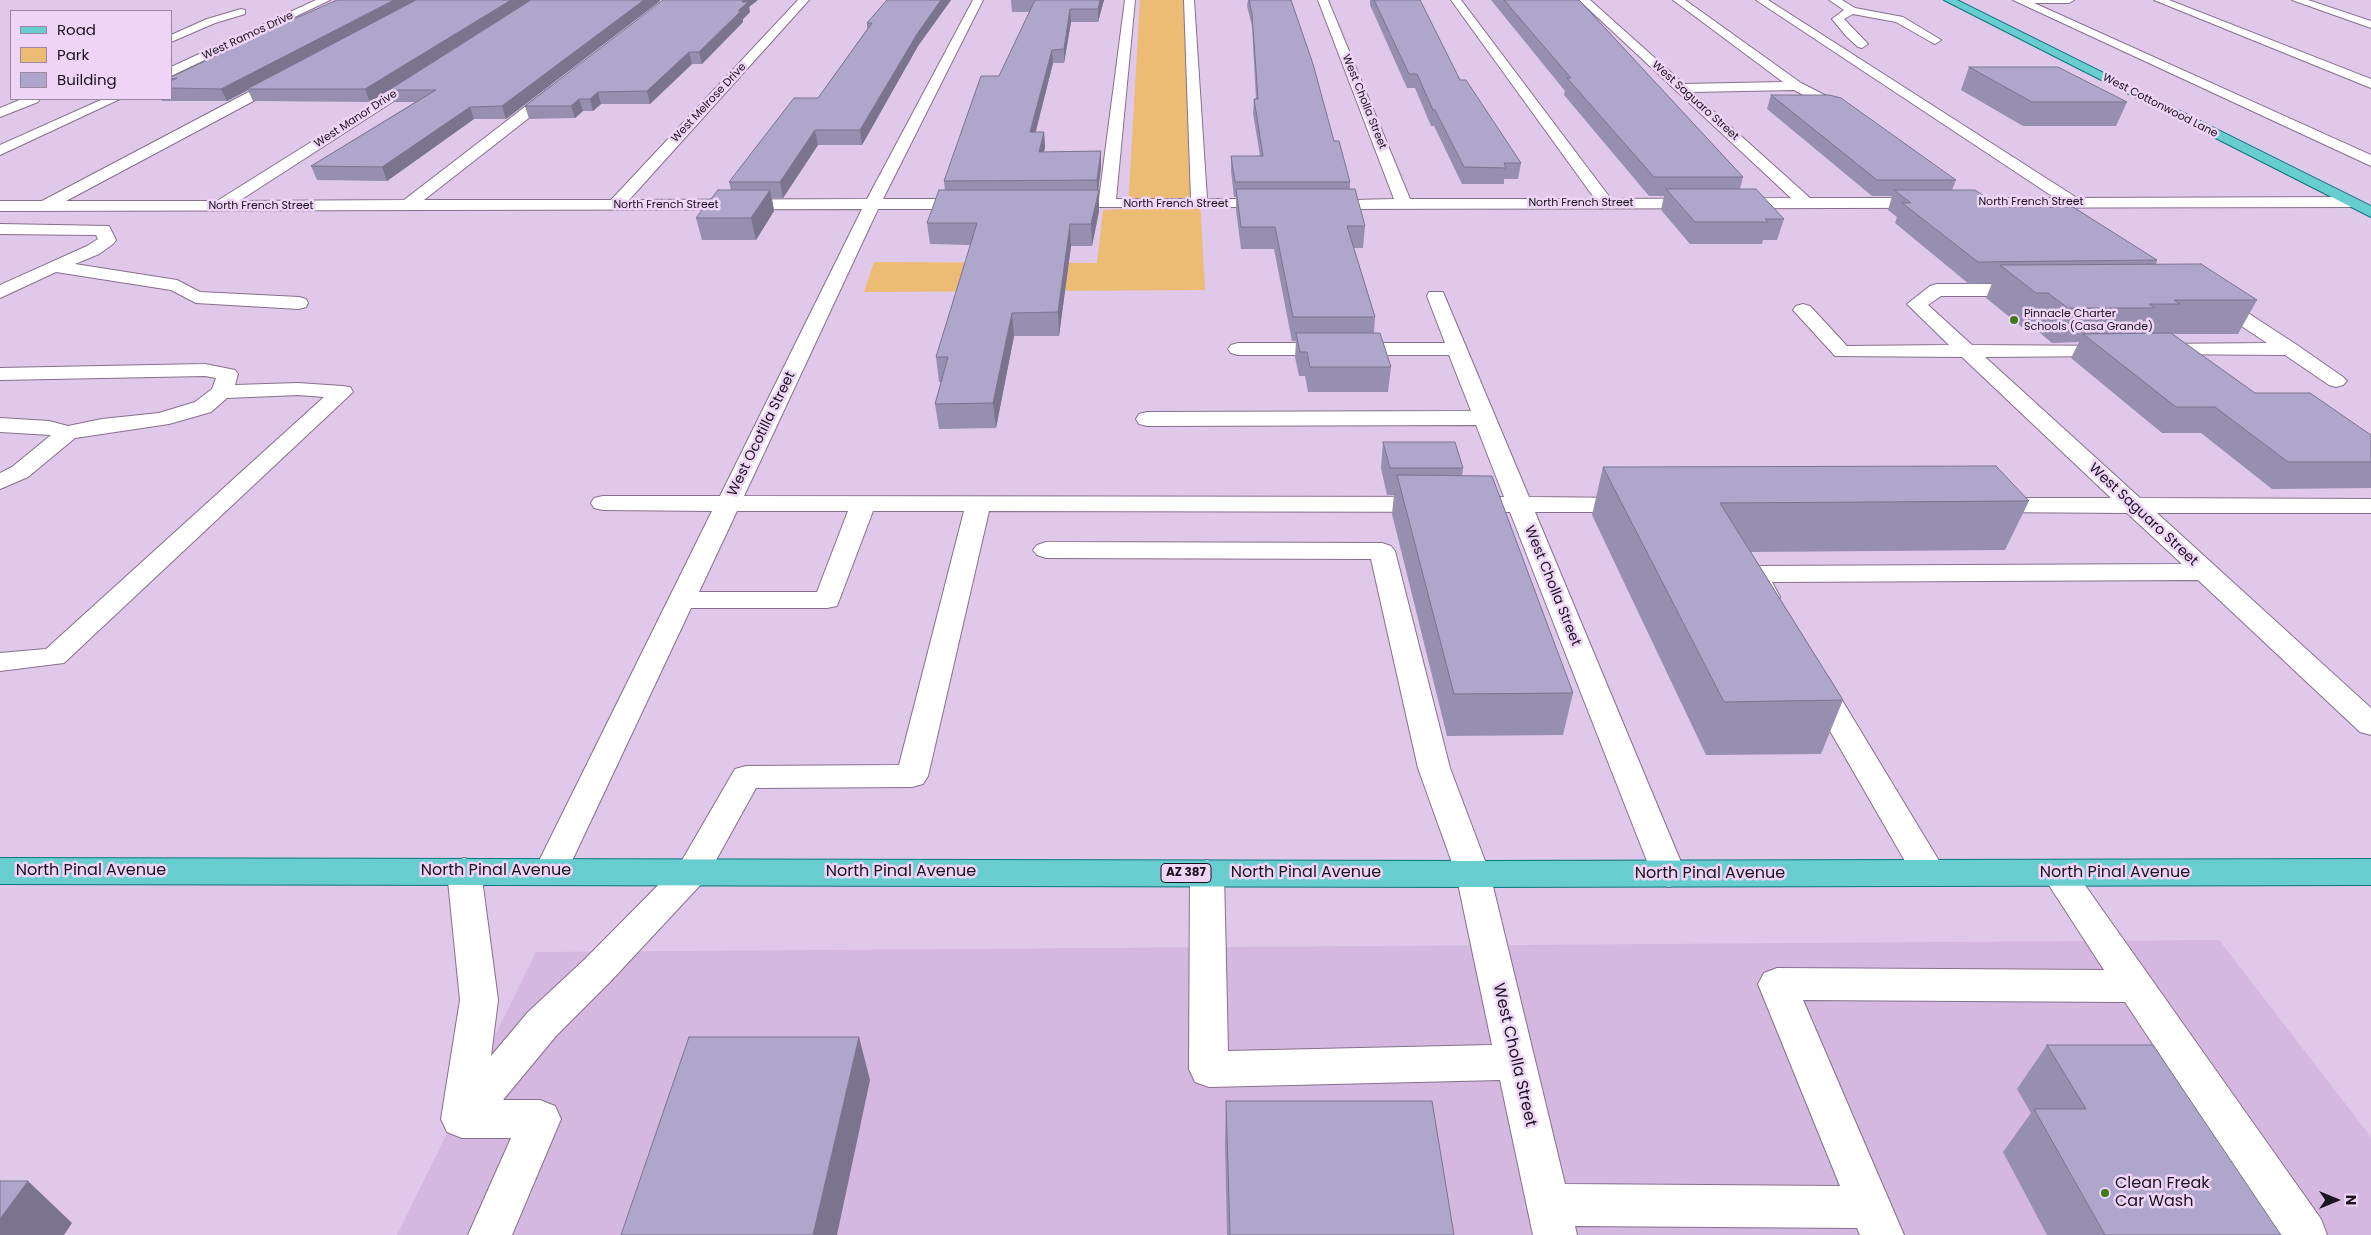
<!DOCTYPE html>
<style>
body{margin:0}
#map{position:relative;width:2371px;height:1235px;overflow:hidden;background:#e0c8ea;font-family:Poppins,sans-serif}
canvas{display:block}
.legend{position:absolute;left:10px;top:10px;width:162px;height:90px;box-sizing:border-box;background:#eed5f7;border:1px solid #9a87a1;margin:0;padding:6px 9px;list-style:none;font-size:15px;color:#1b131f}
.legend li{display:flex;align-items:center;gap:10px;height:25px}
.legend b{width:25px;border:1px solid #9a87a1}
.north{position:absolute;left:2311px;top:1175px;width:50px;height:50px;-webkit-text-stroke:4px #eed5f7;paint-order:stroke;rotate:90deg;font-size:14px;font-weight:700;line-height:20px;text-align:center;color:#1b131f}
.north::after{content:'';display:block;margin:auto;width:18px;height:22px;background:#1b131f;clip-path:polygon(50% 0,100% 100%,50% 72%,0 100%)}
</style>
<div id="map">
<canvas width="2371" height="1235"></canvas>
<ul class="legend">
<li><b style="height:6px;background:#67cdcf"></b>Road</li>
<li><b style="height:14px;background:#ecbc74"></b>Park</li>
<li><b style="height:14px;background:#afa6cb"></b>Building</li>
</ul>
<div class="north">N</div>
</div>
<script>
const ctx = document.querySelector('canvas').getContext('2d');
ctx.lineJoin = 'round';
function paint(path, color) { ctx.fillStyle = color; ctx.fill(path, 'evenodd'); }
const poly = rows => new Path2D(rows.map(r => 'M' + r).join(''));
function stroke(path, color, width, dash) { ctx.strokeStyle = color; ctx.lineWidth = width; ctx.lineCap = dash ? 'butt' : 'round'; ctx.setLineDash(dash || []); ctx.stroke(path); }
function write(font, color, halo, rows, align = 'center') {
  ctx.font = font + ' Poppins,sans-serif'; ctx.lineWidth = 5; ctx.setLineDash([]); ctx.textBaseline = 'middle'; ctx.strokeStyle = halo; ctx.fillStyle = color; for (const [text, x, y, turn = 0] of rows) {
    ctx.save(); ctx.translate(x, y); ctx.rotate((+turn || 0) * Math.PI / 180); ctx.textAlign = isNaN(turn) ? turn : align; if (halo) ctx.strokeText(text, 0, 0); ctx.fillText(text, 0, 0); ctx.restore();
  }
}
const built = poly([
 [2219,940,2371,1137,2371,1235,397,1235,536,952]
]);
const green = poly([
 [1140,0,1189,0,1205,290,864,292,874,262,1097,263,1103,210,1128,209]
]);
const minor = poly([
 [316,0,330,0,171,76,171,67,316,0],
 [798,0,809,0,629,200,867,199,973,0,983,0,883,199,971,199,979,204,971,209,878,209,744,496,1504,497,1476,425,1147,426,1139,424,1136,419,1139,414,1147,412,1471,411,1449,355,1238,355,1231,353,1228,349,1231,345,1238,343,1445,343,1427,296,1429,292,1443,292,1529,497,1631,498,1640,500,1643,505,1640,510,1631,512,1535,512,1686,874,1681,883,1669,887,1657,883,1652,874,1510,512,989,511,928,776,923,784,912,787,756,788,705,880,610,982,556,1036,503,1100,540,1100,555,1106,561,1119,512,1235,468,1235,511,1138,462,1138,447,1132,441,1119,460,1000,447,871,452,862,464,858,476,862,481,871,498,1000,491,1056,528,1012,584,960,681,862,735,769,746,766,899,765,964,511,873,511,837,606,827,608,691,608,563,880,551,884,539,880,534,871,712,511,603,510,594,508,591,503,594,498,603,496,720,496,862,209,0,211,0,201,42,201,279,76,289,76,290,79,289,82,66,201,217,201,423,72,428,73,429,76,428,79,239,201,404,200,552,86,557,85,562,86,564,89,562,92,424,200,611,200,798,0],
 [737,511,848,511,817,592,699,592,737,511],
 [1125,0,1135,0,1116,199,1191,199,1184,0,1194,0,1207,199,1273,199,1279,201,1281,204,1279,207,1055,207,1053,204,1055,201,1061,199,1099,199,1125,0],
 [1318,0,1328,0,1410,199,1595,199,1451,0,1461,0,1611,199,1791,198,1579,0,1590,0,1684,84,1783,82,1673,0,1685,0,1801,83,1842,104,1844,107,1842,110,1832,110,1794,90,1692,92,1810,198,2055,198,1756,0,1768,0,2077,198,2351,197,2359,202,2351,207,1321,209,1315,207,1313,204,1315,201,1394,199,1318,0],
 [1829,0,1842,0,1855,8,1903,17,1941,40,1935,44,1931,42,1896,22,1853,14,1844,19,1868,44,1862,48,1858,47,1846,36,1832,19,1844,10,1829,0],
 [2013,0,2074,0,2069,3,2034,3,2371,155,2371,166,2013,0],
 [2154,0,2169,0,2371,79,2371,88,2154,0],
 [2292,0,2308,0,2371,21,2371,28,2292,0],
 [241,9,245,10,245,14,215,23,171,42,171,35,207,19,241,9],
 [22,99,40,99,38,102,0,117,0,108,22,99],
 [103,99,120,99,0,155,0,145,103,99],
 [0,224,109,226,116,240,113,244,99,254,75,264,177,280,200,292,299,297,306,299,308,303,306,307,299,309,196,303,171,290,56,272,0,298,0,285,87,246,98,239,96,235,0,234,0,224],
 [1937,284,2028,284,2035,286,2037,290,2035,294,2028,296,1941,296,1928,305,1972,345,2119,346,2122,350,2119,354,2112,356,1985,357,2140,498,2371,499,2371,513,2157,513,2371,708,2371,735,2360,732,2198,580,1772,582,1780,597,1777,603,1767,605,1757,603,1741,574,1745,568,1754,566,2182,564,2127,513,1989,512,1980,510,1977,505,1980,500,1989,498,2111,498,1962,357,1835,356,1793,310,1796,306,1803,304,1810,306,1847,346,1949,345,1907,304,1930,286,1937,284],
 [2215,294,2222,296,2297,345,2343,377,2347,381,2343,385,2336,387,2329,385,2285,355,2151,354,2148,350,2151,346,2158,344,2267,343,2208,304,2206,300,2208,296,2215,294],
 [205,364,235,370,238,374,235,385,298,383,342,386,350,387,353,392,64,663,0,671,0,653,46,649,324,397,298,395,227,398,211,412,169,424,75,438,28,477,0,489,0,473,12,467,51,435,0,432,0,418,49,421,68,426,102,419,159,413,195,402,212,389,216,378,205,376,0,380,0,368,205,364],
 [1046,542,1382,543,1391,546,1395,551,1450,768,1490,874,1565,1184,1840,1186,1758,984,1764,973,1777,968,2104,970,2041,873,2046,864,2058,860,2070,864,2321,1219,2327,1235,2279,1235,2125,1002,1803,1000,1904,1235,1860,1235,1857,1228,1575,1226,1577,1235,1533,1235,1500,1080,1209,1087,1195,1082,1189,1069,1190,873,1195,864,1207,860,1219,864,1224,873,1228,1051,1492,1045,1456,874,1418,768,1371,559,1046,558,1037,555,1033,550,1037,545,1046,542],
 [1818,674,1828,677,1941,864,1946,873,1941,882,1929,886,1917,882,1803,684,1808,677,1818,674]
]);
const major = poly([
 [1944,0,1957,0,2371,206,2371,217,1944,0],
 [0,858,1473,861,2371,859,2371,885,1473,887,0,884,0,858]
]);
const wall = poly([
 [758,0,749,7,750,12,743,19,743,22,702,64,692,64,650,104,601,104,593,111,583,111,575,118,529,119,525,106],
 [887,0,951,0,918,46,862,145,818,145,783,198,772,198,774,211,756,240,702,240,696,218,731,190,729,182,818,98,867,29,867,23],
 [1011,0,1104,0,1098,22,1071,22,1064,63,1053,63,1035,132,1044,132,1045,147,1044,152,1101,151,1101,167,1098,190,1099,211,1092,246,1071,246,1059,336,1014,336,996,428,939,429,935,404,941,382,939,382,936,357,971,245,930,244,927,223,945,190,944,181,999,76,1030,12,1012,12],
 [1248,0,1291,0,1334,141,1350,182,1350,189,1365,226,1363,248,1354,248,1375,317,1374,333,1391,367,1388,392,1308,392,1305,376,1299,376,1295,357,1296,341,1292,341,1274,249,1241,249,1236,210,1236,197,1234,197,1231,171,1231,156,1260,156,1253,113,1254,99,1256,99,1252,26,1247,6],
 [1370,0,1420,0,1460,80,1521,163,1518,179,1504,179,1504,184,1462,184,1434,126,1431,126,1415,88,1407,88,1370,5],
 [1491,0,1579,0,1743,177,1740,189,1784,219,1777,240,1763,240,1762,244,1690,244,1661,210,1664,196,1649,196,1564,95,1565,91],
 [660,1,506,119,474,119,387,181,317,180,311,166,415,102,394,102,389,90,370,102,253,101,248,90,227,101,162,101,161,99,171,99,171,77,250,41,249,39],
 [1969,67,2127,102,2116,126,2023,126,1961,90],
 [1771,95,1956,180,1952,190,2000,207,2157,260,2156,264,2257,300,2238,334,2172,334,2255,393,2371,435,2371,488,2272,489,2201,433,2162,433,2071,358,2079,342,2052,343,2033,327,2022,327,1986,298,1992,283,1969,284,1895,223,1897,217,1888,210,1892,196,1872,196,1767,109],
 [1383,442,1463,468,1462,476,1573,693,1563,735,1447,736,1392,514,1394,495,1387,495,1381,468],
 [1603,467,2029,501,2005,550,1751,552,1843,700,1821,754,1706,755,1592,515],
 [2047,1045,2281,1235,2047,1235,2003,1152,2031,1113,2017,1089],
 [1226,1101,1454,1235,1227,1235,1225,1144]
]);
const shadedWall = poly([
 [394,0,418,0,247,89,248,90,227,101,221,89],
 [511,0,531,0,370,102,365,89],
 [644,0,660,0,660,1,506,119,502,106],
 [744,0,758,0,749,7,750,12,743,19,743,22,702,64,699,52,738,11,742,2],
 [941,0,951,0,918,46,862,145,860,130,917,34],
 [1100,0,1104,0,1098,22,1098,9],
 [1070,9,1071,22,1064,63,1064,49],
 [1052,50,1053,63,1032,147,1030,132],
 [689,52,692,64,650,104,647,91],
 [598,92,601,104,593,111,590,99],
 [579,99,583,111,575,118,571,106],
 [470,107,474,119,387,181,382,167],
 [815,130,818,145,783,198,780,182],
 [1044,132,1045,147,1040,168,1039,152],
 [1101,151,1101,167,1098,192,1099,190,1099,211,1092,246,1091,224,1097,196,1097,180],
 [770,190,774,211,756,240,751,218],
 [1070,224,1071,246,1059,336,1058,312],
 [1012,313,1014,336,996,428,993,403],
 [859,1037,870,1080,837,1235,813,1235],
 [28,1181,72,1223,64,1235,0,1235,0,1219]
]);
const building = poly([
 [337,0,394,0,221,89,171,88,171,81,177,78,171,79,171,77,252,39,249,39,337,0],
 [416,0,511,0,365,89,247,89,416,0],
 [531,0,644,0,502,106,470,107,382,167,311,166,436,90,389,90,531,0],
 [663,0,744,0,742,2,748,2,738,11,741,11,699,52,689,52,647,91,598,92,590,99,579,99,571,106,525,106,663,0],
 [887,0,941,0,917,34,860,130,815,130,780,182,729,182,794,98,818,98,872,23,867,23,887,0],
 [1035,0,1100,0,1098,9,1070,9,1064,49,1052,50,1030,132,1044,132,1039,152,1101,151,1097,180,944,181,981,76,999,76,1035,0],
 [1249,0,1291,0,1313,64,1334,141,1339,141,1350,182,1235,182,1231,156,1263,156,1254,99,1258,99,1252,14,1249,0],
 [1374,0,1420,0,1460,80,1466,80,1521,163,1504,163,1506,168,1464,167,1435,110,1433,110,1417,74,1409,74,1374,0],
 [1504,0,1579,0,1743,177,1654,177,1567,78,1571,78,1504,0],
 [1969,67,2058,67,2127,102,2032,102,1969,67],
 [1771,95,1829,95,1841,98,1956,180,1877,180,1771,95],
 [1236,189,1355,189,1365,226,1347,226,1375,317,1293,317,1275,227,1241,227,1236,189],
 [1666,189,1756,189,1784,219,1765,219,1768,222,1695,222,1666,189],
 [718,190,770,190,751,218,696,218,718,190],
 [939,190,1099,190,1091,224,1070,224,1058,312,1012,313,993,403,935,404,948,357,936,357,977,223,927,223,939,190],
 [1894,190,1975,190,2000,207,2073,207,2157,260,1978,262,1902,203,1911,203,1894,190],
 [2201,264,2257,300,2174,300,2180,304,2149,304,2155,308,2068,308,2048,293,2036,293,2000,265,2201,264],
 [1296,333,1380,333,1391,367,1310,367,1307,352,1300,352,1296,333],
 [2171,333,2255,393,2310,393,2371,435,2371,462,2288,462,2215,407,2176,407,2083,334,2171,333],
 [1383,442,1455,442,1463,468,1390,468,1383,442],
 [1996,466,2029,501,1720,503,1843,700,1724,702,1603,467,1996,466],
 [1397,475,1492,476,1573,693,1454,694,1397,475],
 [689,1037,859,1037,813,1235,621,1235,689,1037],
 [2047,1045,2153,1045,2281,1235,2105,1235,2034,1109,2086,1109,2047,1045],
 [1226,1101,1432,1101,1454,1235,1230,1235,1226,1101],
 [0,1181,28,1181,0,1219,0,1181]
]);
const markers = [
 [2014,320,5,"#3f7c19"],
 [2105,1193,5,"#3f7c19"]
];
const farStreetnames = [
 ["West Ramos Drive",248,36,-25],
 ["West Saguaro Street",1695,101,42],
 ["West Cholla Street",1364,102,68],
 ["West Melrose Drive",709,103,-47],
 ["West Cottonwood Lane",2160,106,27],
 ["West Manor Drive",356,119,-33],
 ["North French Street",2031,202],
 ["North French Street",1581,203],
 ["North French Street",1176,204],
 ["North French Street",666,205],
 ["North French Street",261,206]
];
const farPoinames = [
 ["Pinnacle Charter",2024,314],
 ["Schools (Casa Grande)",2024,327]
];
const shields = [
 [1186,873,50]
];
const shieldNames = [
 ["AZ 387",1186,873]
];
const streetNames = [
 ["West Ocotilla Street",762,434,-64],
 ["West Saguaro Street",2143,515,43],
 ["West Cholla Street",1552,586,68]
];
const nearStreetnames = [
 ["North Pinal Avenue",91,871],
 ["North Pinal Avenue",496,871],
 ["North Pinal Avenue",901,872],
 ["North Pinal Avenue",1306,873],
 ["North Pinal Avenue",2115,873],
 ["North Pinal Avenue",1710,874],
 ["West Cholla Street",1514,1055,77]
];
const nearPoinames = [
 ["Clean Freak",2115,1184],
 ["Car Wash",2115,1202]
];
paint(built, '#d4b8df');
paint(green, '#ecbc74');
stroke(minor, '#86708e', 2);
stroke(major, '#0b767d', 2);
paint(minor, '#fff');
paint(major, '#67cdcf');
paint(wall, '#968faf');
paint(shadedWall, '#7a748e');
paint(building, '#afa6cb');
stroke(building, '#7a748e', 1);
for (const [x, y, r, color] of markers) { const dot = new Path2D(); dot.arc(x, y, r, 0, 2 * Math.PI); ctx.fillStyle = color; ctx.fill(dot); stroke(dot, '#eed5f7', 2); }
write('11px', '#1b131f', '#eed5f7', farStreetnames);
write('11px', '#1b131f', '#eed5f7', farPoinames, 'left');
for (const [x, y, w] of shields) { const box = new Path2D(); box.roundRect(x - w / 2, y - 9.5, w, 19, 4); ctx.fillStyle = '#eed5f7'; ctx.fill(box); stroke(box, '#1b131f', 1); }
write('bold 12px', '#1b131f', null, shieldNames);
write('14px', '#1b131f', '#eed5f7', streetNames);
write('16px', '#1b131f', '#eed5f7', nearStreetnames);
write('16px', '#1b131f', '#eed5f7', nearPoinames, 'left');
</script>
